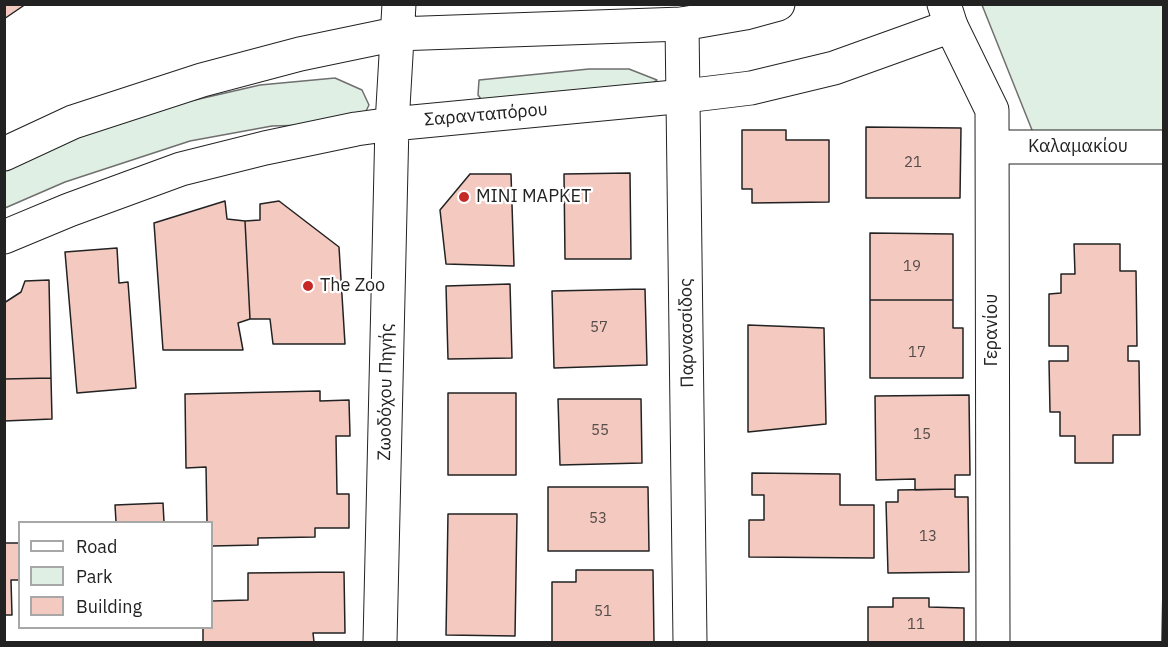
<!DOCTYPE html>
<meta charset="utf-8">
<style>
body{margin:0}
#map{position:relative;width:1168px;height:647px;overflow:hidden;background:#fff;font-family:"IBM Plex Sans",sans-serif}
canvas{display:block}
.frame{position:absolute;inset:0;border:6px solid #222;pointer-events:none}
.legend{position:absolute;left:18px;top:521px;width:195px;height:108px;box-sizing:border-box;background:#fff;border:2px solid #a7a7a7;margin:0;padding:8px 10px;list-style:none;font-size:18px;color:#222}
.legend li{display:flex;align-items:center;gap:12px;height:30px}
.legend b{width:30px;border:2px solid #a7a7a7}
</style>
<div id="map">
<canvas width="1168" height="647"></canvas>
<div class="frame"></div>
<ul class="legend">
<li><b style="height:8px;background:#fff"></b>Road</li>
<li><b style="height:16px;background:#e0efe3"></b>Park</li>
<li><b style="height:16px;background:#f3c9c0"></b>Building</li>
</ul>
</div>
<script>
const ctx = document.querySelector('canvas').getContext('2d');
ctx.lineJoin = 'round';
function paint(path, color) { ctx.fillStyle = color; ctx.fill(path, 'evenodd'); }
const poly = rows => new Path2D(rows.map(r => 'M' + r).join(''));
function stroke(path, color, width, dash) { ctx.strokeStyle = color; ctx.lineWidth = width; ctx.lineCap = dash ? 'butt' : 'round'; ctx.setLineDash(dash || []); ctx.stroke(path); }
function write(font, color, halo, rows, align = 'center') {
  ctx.font = font + ' "IBM Plex Sans",sans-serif'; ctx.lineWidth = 4.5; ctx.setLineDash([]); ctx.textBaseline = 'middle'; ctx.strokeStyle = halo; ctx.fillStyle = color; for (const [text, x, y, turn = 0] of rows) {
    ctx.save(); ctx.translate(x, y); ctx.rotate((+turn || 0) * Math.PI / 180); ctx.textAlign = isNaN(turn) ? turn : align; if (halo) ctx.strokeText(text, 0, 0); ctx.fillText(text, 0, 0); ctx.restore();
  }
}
const green = poly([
 [982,5,1163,5,1163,136,1034,135,982,5],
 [589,69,629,69,657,80,645,88,484,103,478,95,479,80,589,69],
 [335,78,362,90,369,105,362,119,344,124,272,126,190,141,65,182,5,208,5,167,121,117,260,85,335,78]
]);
const building = poly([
 [4,4,26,4,4,19,4,4],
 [866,127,961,128,960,198,866,198,866,127],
 [742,130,786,130,786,140,829,140,829,202,752,203,752,189,742,189,742,130],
 [630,173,631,259,565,259,564,174,630,173],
 [470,174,511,174,514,266,446,264,440,210,470,174],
 [225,201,227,219,245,221,250,319,238,323,243,350,163,350,154,223,225,201],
 [279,201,339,247,345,344,273,344,270,319,250,319,245,221,260,220,260,204,279,201],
 [870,233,953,234,953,300,870,300,870,233],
 [1074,244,1120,244,1120,271,1136,271,1137,346,1128,346,1128,361,1139,361,1140,435,1113,435,1113,463,1075,463,1075,436,1060,436,1060,412,1050,412,1049,361,1068,361,1068,346,1049,346,1049,294,1061,293,1061,274,1075,274,1074,244],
 [117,248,119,283,128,282,136,388,77,393,65,252,117,248],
 [49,280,51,378,4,379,4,303,21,292,25,281,49,280],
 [510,284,512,358,448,359,446,286,510,284],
 [645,289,647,365,554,368,552,291,645,289],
 [870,300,953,300,953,328,963,328,963,378,870,378,870,300],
 [748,325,824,328,826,424,748,432,748,325],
 [51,378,52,419,4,421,4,379,51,378],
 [320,391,320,401,349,400,350,436,336,436,337,494,349,494,349,528,315,528,315,537,258,538,258,545,212,546,212,522,207,522,206,467,186,468,185,394,320,391],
 [448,393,516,393,516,475,448,475,448,393],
 [969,395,970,475,955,475,955,489,915,490,915,479,876,480,875,396,969,395],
 [558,399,641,399,642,463,560,465,558,399],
 [752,473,840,474,840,505,874,505,874,558,749,557,749,520,764,520,764,495,752,495,752,473],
 [548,487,648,487,649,551,548,551,548,487],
 [955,489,955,497,968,497,969,572,888,573,886,502,898,502,898,490,955,489],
 [163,503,164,522,116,522,115,505,163,503],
 [448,514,517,514,515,636,446,635,448,514],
 [4,543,20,543,20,580,11,580,12,615,4,615,4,543],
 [576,570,653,570,654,642,552,642,552,582,576,582,576,570],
 [344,572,345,633,313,633,314,642,203,642,203,628,212,628,212,601,248,600,248,573,344,572],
 [1163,583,1164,642,1162,642,1163,583],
 [893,598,929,598,929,607,964,608,964,642,868,642,868,607,893,607,893,598]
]);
const street = poly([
 [682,24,690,642],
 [951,26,992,110,993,642],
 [992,147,1164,147]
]);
const secondary = poly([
 [4,154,73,122,202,80,300,54,396,34,682,24,745,13,778,4],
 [4,237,69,210,181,169,265,148,356,129,392,124,685,96,751,88,834,68,951,26,944,4],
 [380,642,392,124,399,4]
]);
const markers = [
 [464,197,6,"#c62828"],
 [308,286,6,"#c62828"]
];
const numberNames = [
 ["21",913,163],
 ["19",912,267],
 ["57",599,328],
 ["17",917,353],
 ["55",600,431],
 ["15",922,435],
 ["53",598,519],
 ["13",928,537],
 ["51",603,612],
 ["11",916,625]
];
const streetNames = [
 ["Σαρανταπόρου",486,115,-5],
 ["Καλαμακίου",1078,147],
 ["Γερανίου",992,330,-90],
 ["Παρνασσίδος",687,333,-91],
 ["Ζωοδόχου Πηγής",386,392,-89]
];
const poiNames = [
 ["ΜΙΝΙ ΜΑΡΚΕΤ",476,197],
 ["The Zoo",320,286]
];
paint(green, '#e0efe3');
stroke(green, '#6f6f6f', 1.5);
paint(building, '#f3c9c0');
stroke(building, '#222', 1.5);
stroke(street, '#222', 35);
stroke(secondary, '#222', 35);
stroke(street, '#fff', 33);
stroke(secondary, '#fff', 33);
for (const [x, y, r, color] of markers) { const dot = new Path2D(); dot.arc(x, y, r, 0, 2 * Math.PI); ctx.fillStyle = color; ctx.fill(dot); stroke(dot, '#fff', 2); }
write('15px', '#564c4a', null, numberNames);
write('18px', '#222', '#fff', streetNames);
write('18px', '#222', '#fff', poiNames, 'left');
</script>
